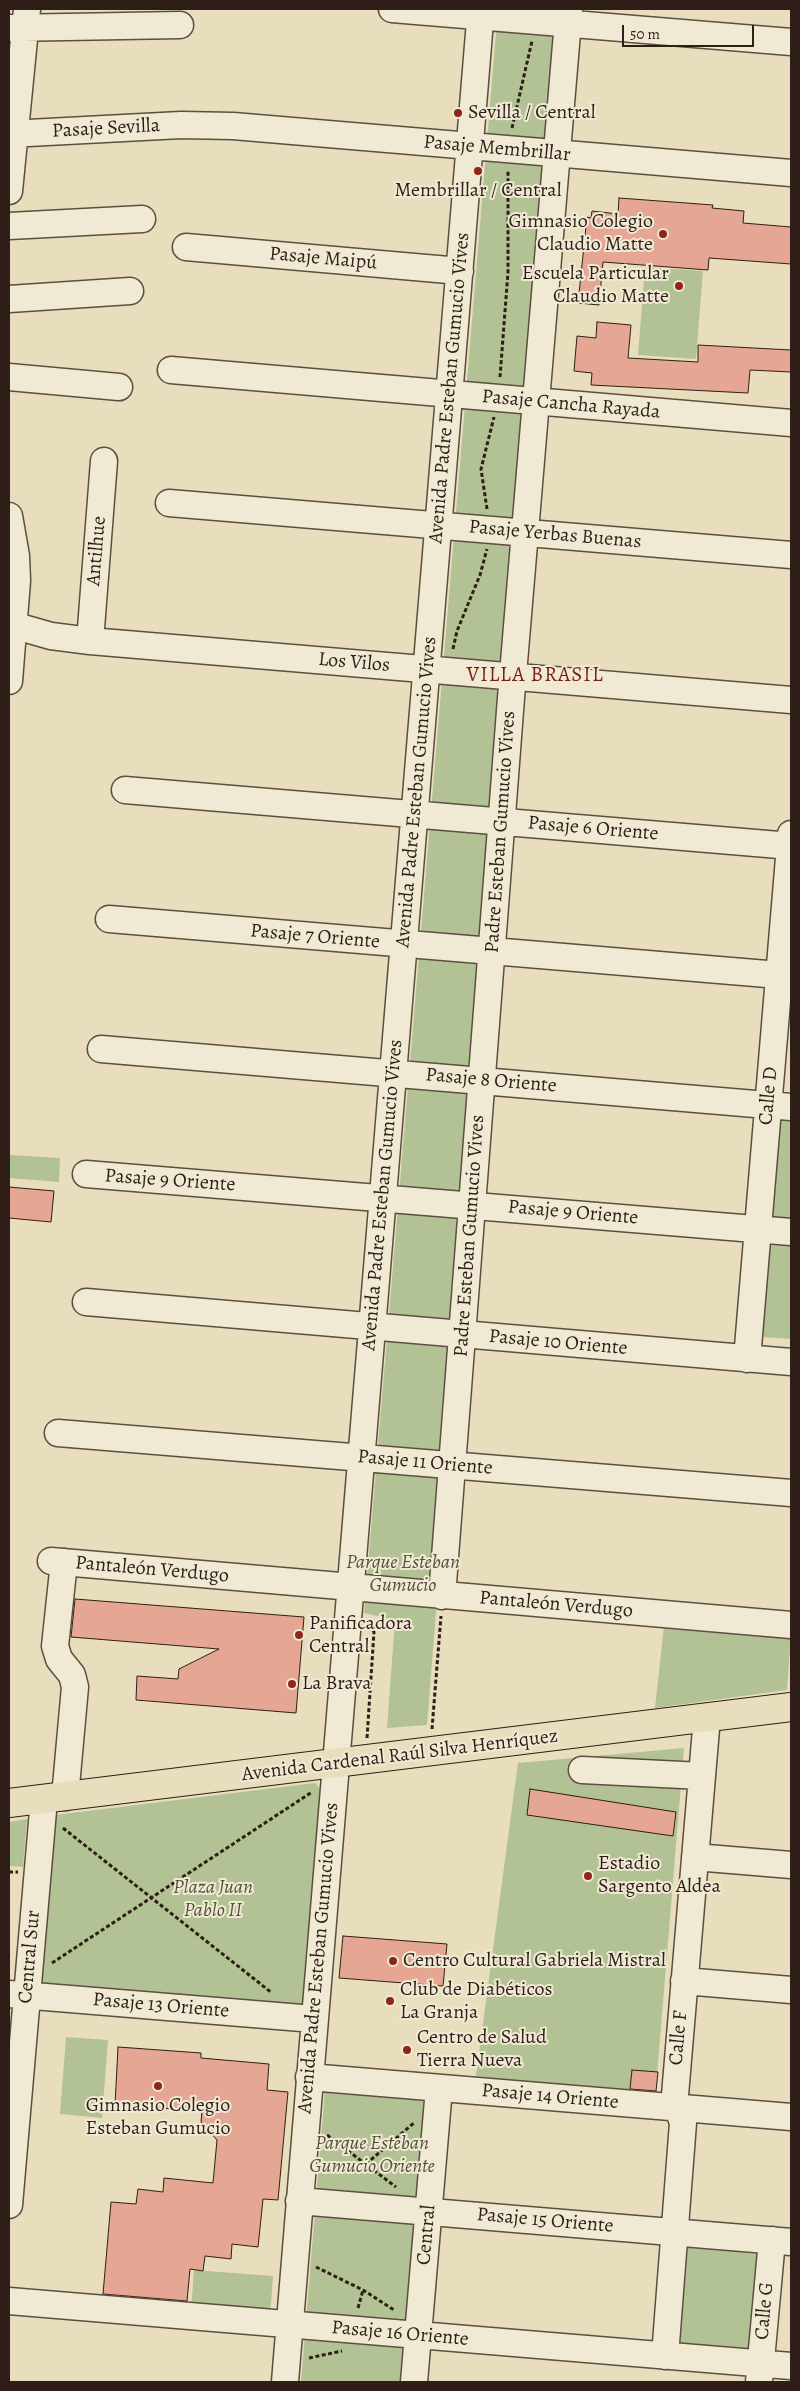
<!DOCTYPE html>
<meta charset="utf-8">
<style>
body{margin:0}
#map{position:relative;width:800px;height:2391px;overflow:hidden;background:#e8debe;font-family:Alegreya,serif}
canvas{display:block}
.frame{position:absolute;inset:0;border:10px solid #2e1e17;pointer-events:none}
.scale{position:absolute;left:622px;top:25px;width:132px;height:22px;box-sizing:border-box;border:2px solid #2e1e17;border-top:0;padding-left:6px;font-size:15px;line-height:18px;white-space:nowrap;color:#2e1e17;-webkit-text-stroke:4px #f0ead5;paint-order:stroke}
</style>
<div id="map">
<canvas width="800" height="2391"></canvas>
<div class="frame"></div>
<div class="scale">50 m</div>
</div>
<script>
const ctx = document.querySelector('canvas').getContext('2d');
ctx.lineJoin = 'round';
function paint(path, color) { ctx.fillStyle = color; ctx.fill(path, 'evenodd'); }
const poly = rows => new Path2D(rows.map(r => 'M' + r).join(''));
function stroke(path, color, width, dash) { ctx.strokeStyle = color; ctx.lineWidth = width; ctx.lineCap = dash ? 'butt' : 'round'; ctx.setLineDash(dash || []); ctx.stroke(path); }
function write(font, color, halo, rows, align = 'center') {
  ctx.font = font + ' Alegreya,serif'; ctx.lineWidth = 4; ctx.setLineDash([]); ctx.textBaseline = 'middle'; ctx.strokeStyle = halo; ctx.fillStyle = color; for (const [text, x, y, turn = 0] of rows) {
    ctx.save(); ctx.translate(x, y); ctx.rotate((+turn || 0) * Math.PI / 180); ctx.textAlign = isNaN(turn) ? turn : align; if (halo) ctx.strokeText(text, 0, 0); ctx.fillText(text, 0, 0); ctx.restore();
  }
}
const green = poly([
 [498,9,564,9,427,1725,387,1728,395,1620,364,1613],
 [645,267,703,271,696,359,638,355],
 [791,1114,791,1226,771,1224,775,1119],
 [9,1155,60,1158,59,1182,9,1178],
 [767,1244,791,1245,791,1339,761,1337],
 [664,1626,791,1636,787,1690,655,1708],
 [684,1748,655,2100,475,2083,518,1763],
 [315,1783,324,1793,310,2005,42,1988,55,1815],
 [27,1819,23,1867,9,1866,9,1822],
 [66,2037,108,2040,102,2118,60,2114],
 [325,2089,430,2099,406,2382,301,2382],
 [681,2246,758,2254,747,2358,671,2350],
 [194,2270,273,2276,270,2317,191,2310]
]);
const building = poly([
 [619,198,713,205,712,208,744,211,743,223,791,227,791,264,709,258,708,270,603,262,599,305,578,303,587,217,591,218,592,211,618,214,619,198],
 [597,322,631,325,628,358,698,362,698,345,791,350,791,372,750,370,748,393,591,385,592,373,574,371,577,336,596,338,597,322],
 [9,1187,54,1191,51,1222,9,1218,9,1187],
 [75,1599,304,1617,296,1713,136,1700,137,1676,178,1679,179,1669,219,1649,71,1637,75,1599],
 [530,1789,676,1812,673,1836,527,1815,530,1789],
 [343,1936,447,1944,443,1986,339,1978,343,1936],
 [118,2047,201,2053,201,2058,269,2064,267,2090,288,2092,278,2200,263,2199,258,2247,232,2244,231,2259,205,2256,203,2271,190,2269,187,2301,103,2294,111,2202,136,2204,138,2189,163,2192,164,2178,213,2183,217,2140,201,2122,202,2111,115,2105,118,2047],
 [632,2070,658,2072,656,2091,630,2089,632,2070]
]);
const path = poly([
 [512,128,532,41],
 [500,377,508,272,508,171],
 [487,509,481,469,494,417],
 [453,649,457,631,480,575,487,549],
 [432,1729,441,1616],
 [367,1738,374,1632,370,1626],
 [63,1828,272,1993],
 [9,1872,18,1872],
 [52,1963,312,1792],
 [327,2135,396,2187],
 [366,2164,415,2122],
 [316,2267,363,2290,394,2310],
 [358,2308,363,2290],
 [309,2358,342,2351]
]);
const minor = poly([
 [392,9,791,42],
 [9,28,180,25],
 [9,134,181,125,233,126,791,173],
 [9,191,27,9],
 [9,226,142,219],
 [186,247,460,271],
 [9,299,130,291],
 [171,370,791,423],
 [9,377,119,387],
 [169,503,791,555],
 [9,516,16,556,17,581,9,681],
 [9,624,51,636,90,641,791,700],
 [90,641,104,461],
 [125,790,791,846],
 [109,919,791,976],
 [101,1049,791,1107],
 [86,1174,791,1232],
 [86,1302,791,1362],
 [747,1359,791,834],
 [58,1433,791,1493],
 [51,1561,791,1625],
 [64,1562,55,1646,59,1659,72,1675,75,1687,65,1797],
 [442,1596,511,698,569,9],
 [582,1770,702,1776],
 [695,1857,791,1865],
 [684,1981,791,1990],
 [9,1994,314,2019],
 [309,2077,791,2117],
 [299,2201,791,2242],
 [9,2205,44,1799],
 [9,2301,791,2366],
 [665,2356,683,2123,680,2114,674,2107,707,1717],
 [285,2382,481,9],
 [414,2382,439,2088],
 [759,2382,772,2240]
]);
const major = poly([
 [9,1803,791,1707]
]);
const markers = [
 [458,113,5,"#8f2418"],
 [478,171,5,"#8f2418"],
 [663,234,5,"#8f2418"],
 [679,286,5,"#8f2418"],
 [299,1635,5,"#8f2418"],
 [292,1684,5,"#8f2418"],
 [588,1876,5,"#8f2418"],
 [393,1961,5,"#8f2418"],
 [390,2001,5,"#8f2418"],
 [407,2050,5,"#8f2418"],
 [158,2086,5,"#8f2418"]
];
const poiNames = [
 ["Sevilla / Central",468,113],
 ["Membrillar / Central",478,191,"center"],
 ["Gimnasio Colegio",653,222,"right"],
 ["Claudio Matte",653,245,"right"],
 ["Escuela Particular",669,274,"right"],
 ["Claudio Matte",669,297,"right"],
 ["Panificadora",309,1624],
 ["Central",309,1647],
 ["La Brava",302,1684],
 ["Estadio",598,1864],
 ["Sargento Aldea",598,1887],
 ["Centro Cultural Gabriela Mistral",403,1961],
 ["Club de Diabéticos",400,1990],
 ["La Granja",400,2013],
 ["Centro de Salud",417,2038],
 ["Tierra Nueva",417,2061],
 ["Gimnasio Colegio",158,2106,"center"],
 ["Esteban Gumucio",158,2129,"center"]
];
const streetNames = [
 ["Pasaje Sevilla",106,129,-3],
 ["Pasaje Membrillar",497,149,5],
 ["Pasaje Maipú",323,259,5],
 ["Avenida Padre Esteban Gumucio Vives",450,388,-85],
 ["Pasaje Cancha Rayada",571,405,5],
 ["Pasaje Yerbas Buenas",555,535,5],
 ["Antilhue",97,551,-85],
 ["Los Vilos",354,663,5],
 ["Avenida Padre Esteban Gumucio Vives",417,792,-85],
 ["Pasaje 6 Oriente",593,829,5],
 ["Padre Esteban Gumucio Vives",501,832,-86],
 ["Pasaje 7 Oriente",315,937,5],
 ["Pasaje 8 Oriente",491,1081,5],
 ["Calle D",769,1096,-85],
 ["Pasaje 9 Oriente",170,1181,4],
 ["Avenida Padre Esteban Gumucio Vives",383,1195,-85],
 ["Pasaje 9 Oriente",573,1213,5],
 ["Padre Esteban Gumucio Vives",470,1236,-86],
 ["Pasaje 10 Oriente",558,1343,5],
 ["Pasaje 11 Oriente",425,1463,5],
 ["Pantaleón Verdugo",152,1570,5],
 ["Pantaleón Verdugo",556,1605,5],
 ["Avenida Cardenal Raúl Silva Henríquez",400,1756,-7],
 ["Central Sur",30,1957,-85],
 ["Avenida Padre Esteban Gumucio Vives",319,1958,-85],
 ["Pasaje 13 Oriente",161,2006,5],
 ["Calle F",679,2038,-85],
 ["Pasaje 14 Oriente",550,2097,5],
 ["Pasaje 15 Oriente",545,2221,5],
 ["Central",427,2235,-85],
 ["Calle G",765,2311,-85],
 ["Pasaje 16 Oriente",400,2334,5]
];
const parkNames = [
 ["Parque Esteban",403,1563],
 ["Gumucio",403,1586],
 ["Plaza Juan",213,1888],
 ["Pablo II",213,1911],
 ["Parque Esteban",372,2144],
 ["Gumucio Oriente",372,2167]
];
const neighbourhoodNames = [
 ["VILLA BRASIL",535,676]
];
paint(green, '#b2c294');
paint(building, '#e5a693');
stroke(building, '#2e1e17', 1);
stroke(minor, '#5c4e41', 29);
stroke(major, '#2e1e17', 30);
stroke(path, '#2e1e17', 3, [4, 2.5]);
stroke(minor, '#f0ead5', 26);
stroke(major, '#e8debe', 28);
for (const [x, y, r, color] of markers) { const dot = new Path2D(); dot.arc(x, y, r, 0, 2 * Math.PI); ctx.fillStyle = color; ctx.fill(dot); stroke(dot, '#f0ead5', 2); }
write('20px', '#2e1e17', '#f0ead5', poiNames, 'left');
write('20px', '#2e1e17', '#f0ead5', streetNames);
write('italic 20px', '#564f3c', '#f0ead5', parkNames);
ctx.letterSpacing = '1px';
write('21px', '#7a1f14', '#f0ead5', neighbourhoodNames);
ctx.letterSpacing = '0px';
</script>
